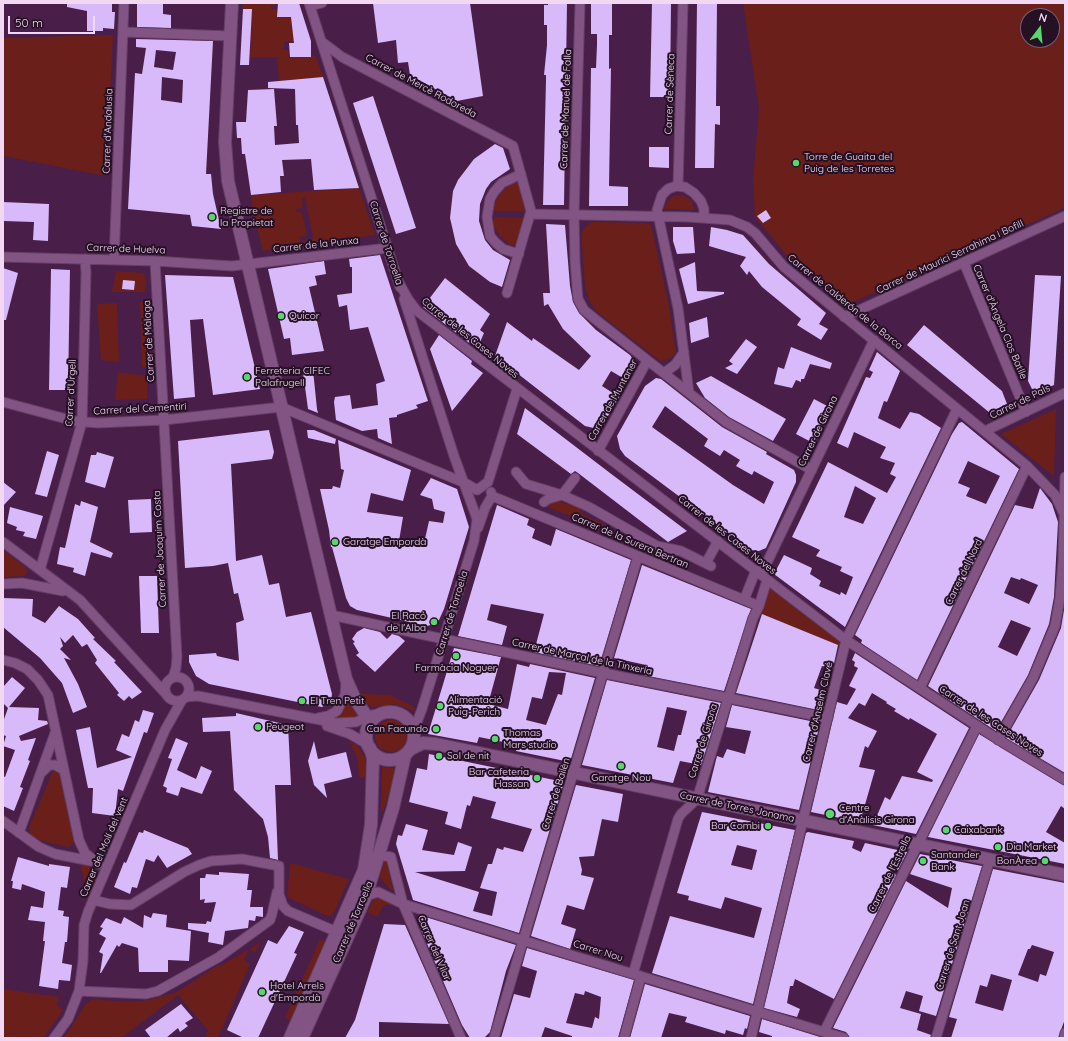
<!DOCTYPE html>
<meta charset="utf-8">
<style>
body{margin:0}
#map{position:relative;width:1068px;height:1041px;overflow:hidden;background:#491e49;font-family:Quicksand,sans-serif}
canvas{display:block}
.frame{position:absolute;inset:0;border:4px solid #f2d8f2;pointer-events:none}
.north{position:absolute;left:1020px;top:8px;width:40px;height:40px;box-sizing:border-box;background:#241124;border:1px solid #766176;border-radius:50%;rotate:16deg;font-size:11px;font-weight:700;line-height:16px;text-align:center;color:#f2d8f2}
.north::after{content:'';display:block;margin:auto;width:14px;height:18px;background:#5bd56e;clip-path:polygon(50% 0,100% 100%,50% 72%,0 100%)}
.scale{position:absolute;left:8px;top:16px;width:87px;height:18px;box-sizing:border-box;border:2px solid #f2d8f2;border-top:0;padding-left:5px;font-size:12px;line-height:14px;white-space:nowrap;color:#f2d8f2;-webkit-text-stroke:3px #241124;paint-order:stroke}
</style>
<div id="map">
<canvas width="1068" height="1041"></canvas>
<div class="frame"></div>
<div class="north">N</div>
<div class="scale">50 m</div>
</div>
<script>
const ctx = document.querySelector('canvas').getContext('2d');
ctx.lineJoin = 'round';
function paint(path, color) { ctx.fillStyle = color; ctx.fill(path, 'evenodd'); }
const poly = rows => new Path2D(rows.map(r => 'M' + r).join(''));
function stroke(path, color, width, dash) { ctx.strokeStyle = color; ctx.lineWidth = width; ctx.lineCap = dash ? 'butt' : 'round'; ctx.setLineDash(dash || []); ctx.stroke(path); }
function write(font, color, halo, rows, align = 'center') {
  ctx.font = font + ' Quicksand,sans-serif'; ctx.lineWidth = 4; ctx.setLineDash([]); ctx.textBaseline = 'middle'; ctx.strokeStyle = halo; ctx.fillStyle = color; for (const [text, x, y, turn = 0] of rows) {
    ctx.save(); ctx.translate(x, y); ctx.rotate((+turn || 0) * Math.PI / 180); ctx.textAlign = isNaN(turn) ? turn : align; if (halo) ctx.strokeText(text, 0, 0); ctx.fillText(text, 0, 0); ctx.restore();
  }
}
const green = poly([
 [243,3,276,3,276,6,271,6,271,9,277,9,278,17,303,16,291,19,291,25,305,25,311,41,284,41,284,50,288,50,289,57,316,56,323,77,279,81,277,57,250,57,251,42,241,41,242,26,251,25,252,10,243,9],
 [743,3,1065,3,1064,207,1060,210,851,303,844,302,788,257,755,217,753,180,759,109],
 [1028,16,1052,16,1052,40,1028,40],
 [113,35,106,176,3,156,3,38],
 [513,182,520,184,525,211,494,211,493,206,500,193],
 [359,188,375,235,263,251,253,211,251,195],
 [305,197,313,237,312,240,300,242,300,237,307,236,302,212,296,212,296,209,303,208,302,198],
 [683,195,691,200,695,210,664,209,666,203,673,196],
 [496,217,525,218,517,245,510,245,500,236,493,225,494,218],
 [592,222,647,223,651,225,668,301,675,346,675,354,671,358,660,361,596,311,589,300,585,287,581,233,586,226],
 [116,271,144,273,146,281,145,292,112,292],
 [140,302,149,302,152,368,142,367],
 [117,303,119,362,101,360,97,304],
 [118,372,147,376,147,399,115,400],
 [1056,409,1054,476,1001,434],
 [557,500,565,504,576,504,583,515,600,522,620,537,546,506,550,501],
 [3,550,25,567,28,572,25,576,3,577],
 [769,584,783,594,781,597,839,641,840,646,760,613],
 [357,680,362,694,390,695,411,705,415,709,414,711,395,704,374,707,368,705,362,696],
 [347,700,359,716,345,719,336,717,335,715,344,708],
 '375 736a16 16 0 1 1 32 0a16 16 0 1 1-32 0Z',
 [349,741,358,746,365,758,366,770,364,778,359,777,357,757],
 [382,767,394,768,396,771,383,812,381,810],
 [55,770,60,771,69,812,74,841,72,845,68,847,42,841,32,837,30,834,30,825,52,773],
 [386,857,393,892,379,877],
 [80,861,91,864,96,874,96,881,88,901],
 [290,863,349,879,333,915,328,916,287,897],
 [375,897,392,903,392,905,384,905,377,917,367,912],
 [320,939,328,942,292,1021,285,1018],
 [261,942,255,952,249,949,244,960,250,964,218,1038,205,1038,208,1030,178,995,121,1038,64,1038,85,1005,92,999,130,1002,149,1000,177,992,217,966,222,965],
 [3,989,59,997,57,1005,63,1010,43,1038,3,1038]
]);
const building = poly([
 [67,3,112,3,112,12,115,12,114,29,103,28,103,31,87,31,87,11,67,7],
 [137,3,163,3,163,14,171,15,171,28,137,27],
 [278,3,299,3,311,41,311,57,290,57,289,43,294,43,291,17,277,17],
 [373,3,470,3,483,96,457,101,410,75,408,62,398,63,396,40,378,43],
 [548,3,567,3,564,205,543,205,546,80,546,75,544,75,547,45,547,25,544,25,544,5,548,5],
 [591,3,612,3,612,35,609,35,609,69,611,68,609,186,628,187,628,206,589,206,591,68,596,68,597,45,597,34,591,34],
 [652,3,671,3,670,97,650,97],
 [697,3,717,3,716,106,720,106,720,125,715,124,714,168,695,168],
 [243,9,252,9,249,65,240,65],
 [136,39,213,41,206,174,211,174,213,194,221,229,192,226,190,215,128,209,135,73,142,74,146,48,136,47],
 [156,50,176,52,173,70,154,67],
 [162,77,183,80,182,103,161,100],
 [323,77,359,188,314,190,311,159,282,160,284,176,280,176,281,192,251,195,245,154,242,154,241,138,237,138,236,122,246,122,248,90,274,89,277,126,274,126,275,145,299,143,298,125,296,125,295,89,268,88,268,82],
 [373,96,416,228,396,234,353,103],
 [495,144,503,148,510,169,491,182,486,189,480,204,479,221,485,240,493,250,510,260,502,287,490,282,469,266,456,244,450,218,453,191,458,180,474,159],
 [649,147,669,147,669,168,649,167],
 [3,202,49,204,48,241,33,240,34,222,3,221],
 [766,210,771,218,763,223,757,216],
 [546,224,565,225,570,286,573,302,579,313,596,330,630,355,634,361,635,367,628,381,611,371,602,386,619,397,602,426,598,429,585,426,495,356,507,322,532,341,533,338,579,370,591,356,563,329,548,304,544,306,543,293,550,293],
 [673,227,693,227,695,253,677,254,673,241],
 [711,227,727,230,743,235,769,264,826,313,819,324,828,329,821,340,797,325,801,319,762,287,749,271,747,275,740,266,746,257,709,246],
 [380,255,428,401,416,405,418,408,397,415,397,417,389,418,392,444,378,438,377,429,362,431,336,420,334,402,335,397,350,395,352,409,378,405,376,384,385,381,368,327,350,330,347,305,339,307,337,295,352,293,352,267,350,267,349,259],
 [324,261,326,274,315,276,317,285,309,287,324,351,292,355,290,338,284,339,268,269],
 [695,262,697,291,724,292,724,294,688,304,679,269],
 [3,268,18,273,6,320,3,320],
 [51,269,70,270,68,390,49,390],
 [165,275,233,277,260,389,213,395,203,319,190,320,195,397,174,399],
 [1035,275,1061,276,1054,385,1034,393,1028,381],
 [445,278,490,314,480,330,484,333,477,349,423,307],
 [123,280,135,281,134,290,122,289],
 [707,317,709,337,691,343,689,323],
 [924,325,1002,391,1007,404,990,413,907,345],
 [439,335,472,361,471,364,483,373,452,411,430,349],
 [746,339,757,347,737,374,725,368,733,364,729,361],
 [791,347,832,363,830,369,810,364,804,379,801,379,801,382,796,380,792,388,774,384,778,367,784,369],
 [877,352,900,371,887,402,884,401,878,418,900,429,910,412,919,414,941,428,845,627,774,574,784,555,812,568,810,574,821,581,819,586,840,595,841,592,846,595,853,577,840,571,842,567,816,556,820,550,792,537,828,462,887,493,896,477,890,474,895,463,880,458,886,447,854,432,848,448,837,443,866,377,870,378,873,372,869,370],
 [855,486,876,498,863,524,844,517],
 [313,370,317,409,318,413,308,409,303,372],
 [711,376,786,419,773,441,729,417,705,398,696,383],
 [656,378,661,379,722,427,767,452,766,454,794,470,796,475,796,482,766,548,759,551,751,550,625,456,620,449,617,436,645,386],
 [665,406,708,439,704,446,720,456,724,450,740,460,736,466,752,475,754,471,774,482,764,504,733,485,652,427],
 [814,399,831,408,813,443,796,434],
 [525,408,610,473,687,531,668,542,578,473,575,471,571,474,517,434],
 [962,422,1019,469,917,680,861,643,862,640,855,635,952,434,959,423],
 [968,461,1000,476,986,504,966,496,970,488,958,483],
 [269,430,274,452,272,459,231,464,236,561,262,555,269,585,279,583,286,617,311,612,332,694,331,701,322,707,209,684,196,676,189,662,189,655,216,653,217,656,239,661,236,623,244,620,238,593,234,594,228,563,213,566,185,568,178,441],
 [307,430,314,430,336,439,335,444,308,438],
 [338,440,411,470,403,501,371,493,367,512,403,517,399,541,418,544,419,538,425,539,429,521,443,523,445,512,434,509,432,499,420,495,431,478,457,489,469,527,444,609,439,620,434,624,427,626,357,610,350,606,346,598,332,547,331,547,329,530,320,489,332,489,333,486,340,488,344,470,341,469],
 [47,451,59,455,47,497,35,494],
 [97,452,114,457,105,488,85,482,91,455,96,455],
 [3,482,16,492,3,506],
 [1040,488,1052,504,1058,522,1054,597,1049,624,1028,675,996,731,928,686,1015,505,1033,509],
 [1011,577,1020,580,1021,578,1038,585,1029,604,1004,593],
 [1011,620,1031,628,1017,656,998,647],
 [151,499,152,532,130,533,128,500],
 [81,501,98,507,90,542,113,553,111,558,91,552,85,576,73,572,74,568,57,564,60,547,65,548,75,504,80,506],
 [497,505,529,519,527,525,535,529,532,538,551,546,556,529,631,560,599,666,534,652,544,614,491,604,487,620,507,626,502,645,458,636],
 [10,507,43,516,36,539,23,536,25,532,16,530,17,527,7,523],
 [642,565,751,609,724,691,643,675,646,665,614,658],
 [139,576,157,576,159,633,141,633],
 [3,598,33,599,32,616,45,623,59,606,78,619,95,638,93,639,116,661,114,662,142,692,132,699,129,696,124,701,117,695,119,693,95,663,97,660,87,644,82,647,73,635,65,643,60,637,63,646,60,649,71,660,64,658,78,684,87,707,73,713,62,683,40,658,3,627],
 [1065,604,1065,773,1006,738,1039,680,1061,628],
 [762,614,838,645,833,668,822,666,814,688,827,692,823,711,736,693],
 [364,628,380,632,387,639,392,634,399,636,405,641,375,672,356,655,359,653,353,643,355,642,352,639,357,632],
 [454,648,501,657,488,704,508,709,517,664,529,667,530,664,595,678,570,762,516,751,518,745,479,737,477,743,428,734],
 [549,672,566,673,562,695,558,694,546,725,526,720,532,697,542,699],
 [855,653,969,728,916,834,873,825,885,797,890,800,902,776,932,782,933,780,917,772,937,734,910,718,909,720,894,711,896,709,886,703,887,702,872,693,865,706,859,703,848,718,877,731,868,748,865,746,859,767,875,770,860,822,811,812,837,702,847,705,856,689,849,686,858,668,854,666,855,662,852,660],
 [12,677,25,688,9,707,39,708,38,720,47,721,48,724,19,736,21,741,36,738,28,760,30,761,20,787,23,788,14,811,3,806,3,776,5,777,15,750,3,746,6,736,3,735,3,722,8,708,3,703,3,687],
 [607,680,721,703,701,765,680,761,673,783,582,765],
 [667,707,687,711,681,735,678,735,674,751,657,747],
 [732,705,820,723,799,810,708,792,717,756,723,758,727,749,745,754,751,731,726,727],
 [143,710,154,713,147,733,144,732,123,791,118,789,115,816,92,813,93,788,88,788,76,730,90,727,97,768,132,757,116,750,122,734,129,737,135,720,139,722],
 [236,713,288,725,291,785,275,785,278,860,270,858,268,837,263,819,234,790,230,731,203,732,202,718,236,716],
 [979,734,1065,786,1065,809,1061,806,1046,832,1065,843,1065,864,928,837],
 [176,738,188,743,177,770,196,779,201,766,212,771,202,794,181,787,178,796,166,792,167,788,163,786,172,759,168,758],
 [314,741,318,759,346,752,352,777,324,784,327,798,314,785,308,761],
 [429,754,564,782,519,933,413,900,396,844,398,835,402,836,406,824,428,830,422,850,454,855,458,842,472,847,465,871,415,872,479,892,473,911,492,916,497,892,480,888,488,864,492,864,497,848,503,850,504,847,523,852,532,829,491,818,496,802,473,796,470,806,467,805,461,829,445,824,448,812,409,802,417,768,427,770],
 [576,785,623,794,618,822,602,819,594,856,579,857,582,870,581,875,594,878,584,910,567,905,561,924,576,929,570,949,531,936],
 [702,812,795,830,753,1004,652,973,670,916,754,938,762,908,725,897,721,909,688,900,689,896,677,893],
 [737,845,757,850,752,870,731,865],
 [144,830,188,848,192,854,167,868,158,855,154,862,146,859,137,888,132,887,130,894,114,887,124,862,126,863,139,832,143,833],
 [808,832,854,841,852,848,861,852,865,843,907,852,898,870,886,867,896,875,834,999,795,979,793,986,790,986,787,1003,800,1009,797,1017,764,1008,806,833],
 [920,854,982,866,936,1016,919,1011,923,996,906,991,900,1008,921,1014,917,1030,931,1035,930,1038,850,1038,846,1032,833,1028,906,881,948,908,952,888,910,874],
 [18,857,49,866,49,864,70,867,67,888,61,887,58,910,64,911,63,916,69,917,67,942,65,942,62,963,72,965,70,981,59,980,58,989,39,986,45,941,43,941,45,922,28,920,31,906,43,908,45,892,22,884,21,890,12,888,13,881,11,881],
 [993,869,1065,883,1065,1019,1058,1038,951,1038,957,1019,949,1017],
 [1032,945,1054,952,1046,976,1040,974,1038,982,1018,975,1028,949,1030,949],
 [991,974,1012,980,1003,1011,975,1003,980,985,987,987],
 [219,872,249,874,247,890,252,890,250,907,263,907,263,917,256,916,255,921,249,920,248,928,225,931,223,945,208,942,209,933,188,929,188,923,206,924,207,921,211,922,216,902,204,903,205,899,200,900,200,878,205,878,206,874,219,875],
 [153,913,167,915,166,927,191,931,189,961,168,960,168,972,139,972,138,948,122,943,119,947,117,945,101,973,100,973,103,954,99,952,106,938,99,934,103,928,100,927,106,918,121,924,124,917,143,928,144,915,151,918],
 [419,915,516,945,506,971,490,1032,484,1038,470,1038,462,1025,419,925],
 [384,924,405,925,449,1024,379,1022,379,1038,345,1038,355,1020],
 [289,926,304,932,294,953,297,954,258,1038,244,1038,227,1030,268,940,277,944],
 [527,948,634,980,618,1038,572,1038,572,1036,545,1027,541,1038,501,1038,514,994,530,998,537,971,522,966],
 [585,991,601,997,599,1019,595,1017,592,1028,566,1023,575,993,584,995],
 [645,984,750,1016,747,1029,745,1028,743,1035,726,1030,725,1034,685,1022,687,1017,669,1013,661,1038,630,1038],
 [181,1004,193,1018,185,1023,188,1026,180,1032,178,1028,166,1038,151,1038,145,1030],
 [762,1019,820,1037,819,1038,772,1038,772,1036,759,1032]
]);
const street = poly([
 [309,3,400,287],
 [580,3,574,215,575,261,578,299,584,310,595,319,726,422,812,470],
 [310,6,322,3],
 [123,32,230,36],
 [321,41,342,57,513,146,531,211,507,293],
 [678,186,683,3],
 [530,214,688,217,730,220,747,227,755,233,784,267,1027,466,1055,495,1063,512],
 [519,254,503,249,496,243,490,236,487,217,490,199,494,192,502,183,521,174],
 [3,257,155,261,232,266,388,248],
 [114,260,124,3],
 [155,261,177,657,176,668,173,677],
 [964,263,1026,412],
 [398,281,408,299,417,311,846,640,1002,742,1065,780],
 [404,299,454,456,477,519,474,541,422,709,414,730],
 [844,317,1065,216],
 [664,373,675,365,684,352],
 [689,393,678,308,657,210,662,195,668,189,676,186,685,187,694,193,701,201,704,209,704,218],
 [3,402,74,421,98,423,164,420,281,407,465,483,477,490,488,482],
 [985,431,1065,393],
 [598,451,647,361],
 [516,472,526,484,562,495,589,507,657,546,681,551,711,566],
 [488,482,517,389],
 [492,496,759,606],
 [544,502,548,499,562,495,575,478],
 [478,528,485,508,492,496,491,492],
 [3,542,80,600,165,693],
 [706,563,718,541],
 [40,570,82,422,86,273,85,259],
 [761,575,874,340],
 [3,584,22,583,63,591],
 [744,600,756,570],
 [331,615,603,673,828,718],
 [3,660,15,663,27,669,38,680,48,695,79,840,85,853,99,864],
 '165 689a12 12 0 1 1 24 0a12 12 0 1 1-24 0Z',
 [920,688,1027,466],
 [186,697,198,696,336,723,356,722,372,715,384,713],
 [318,718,328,716,337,711,345,695,346,682],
 [327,726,350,734,367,744],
 [998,740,1033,678,1055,626,1060,598,1063,560,1065,477],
 [42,772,49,765,55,765,64,770],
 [3,821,39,847,55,854,91,861],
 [19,833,55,733],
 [379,855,391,857,403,904,461,1038],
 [366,896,378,892,403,904,844,1038],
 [93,900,110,904,131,905,184,872,199,865,211,861,242,859,279,866,279,894,283,906,288,911,337,932],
 [633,974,678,819,681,814,697,799,753,618,759,606,767,580],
 [79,991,146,994,158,991,219,957,270,920,272,914,277,892],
 [824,1032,977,726],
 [54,1038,68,1019,79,991,83,961,84,925,88,912,165,730,182,700],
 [494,1038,638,556],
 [624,1038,641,976],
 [751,1038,846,640,957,409],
 [936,1038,990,859],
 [1064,1038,1065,1033]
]);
const secondary = poly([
 [232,3,225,142,228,181,346,679,355,699,367,717,369,724],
 '366 736a24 24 0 1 1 48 0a24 24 0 1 1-48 0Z',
 [411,749,423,743,436,744,1065,875],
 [290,1038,364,870,371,825,373,758,370,748],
 [302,1038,366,896,393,808,405,755]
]);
const markers = [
 [796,163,4,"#5bd56e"],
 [212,217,4,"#5bd56e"],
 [281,316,4,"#5bd56e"],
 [247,377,4,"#5bd56e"],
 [335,542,4,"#5bd56e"],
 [434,622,4,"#5bd56e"],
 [456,656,4,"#5bd56e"],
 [302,701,4,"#5bd56e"],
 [440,706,4,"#5bd56e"],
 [258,727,4,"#5bd56e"],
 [436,729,4,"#5bd56e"],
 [495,739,4,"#5bd56e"],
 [439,756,4,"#5bd56e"],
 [621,766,4,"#5bd56e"],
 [537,778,4,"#5bd56e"],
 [830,814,5,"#5bd56e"],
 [768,826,4,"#5bd56e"],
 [946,830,4,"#5bd56e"],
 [998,847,4,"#5bd56e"],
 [923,861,4,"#5bd56e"],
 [1045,861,4,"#5bd56e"],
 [262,992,4,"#5bd56e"]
];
const streetNames = [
 ["Carrer de Mercè Rodoreda",421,86,28],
 ["Carrer de Sèneca",670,94,-88],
 ["Carrer de Manuel de Falla",566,109,-88],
 ["Carrer d'Andalusia",108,131,-88],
 ["Carrer de Torroella",386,243,72],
 ["Carrer de la Punxa",316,245,-6],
 ["Carrer de Huelva",126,249,2],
 ["Carrer de Maurici Serrahima i Bofill",950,257,-25],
 ["Carrer de Calderón de la Barca",845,302,39],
 ["Carrer d'Àngela Clos Batlle",1000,322,67],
 ["Carrer de les Cases Noves",470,338,39],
 ["Carrer de Màlaga",149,341,-93],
 ["Carrer d'Urgell",71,393,-87],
 ["Carrer de Muntaner",613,400,-61],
 ["Carrer de Pals",1020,402,-26],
 ["Carrer del Cementiri",140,409,-3],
 ["Carrer de Girona",818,431,-64],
 ["Carrer de les Cases Noves",727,535,38],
 ["Carrer de la Surera Bertran",630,541,23],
 ["Carrer de Joaquim Costa",160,549,-93],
 ["Carrer del Nord",964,572,-64],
 ["Carrer de Torroella",452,613,-73],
 ["Carrer de Marçal de la Tinxeria",582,657,12],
 ["Carrer d'Anselm Clavé",818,712,-77],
 ["Carrer de les Cases Noves",991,721,33],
 ["Carrer de Girona",703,741,-73],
 ["Carrer de Bailèn",556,794,-73],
 ["Carrer de Torres Jonama",737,807,12],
 ["Carrer del Molí del vent",104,847,-67],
 ["Carrer de l'Estrella",890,874,-64],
 ["Carrer de Torroella",353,922,-67],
 ["Carrer de Sant Joan",953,945,-73],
 ["Carrer del Vilar",434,948,67],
 ["Carrer Nou",598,951,17]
];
const poiNames = [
 ["Torre de Guaita del",804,157],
 ["Puig de les Torretes",804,169],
 ["Registre de",220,211],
 ["la Propietat",220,223],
 ["Quicor",289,316],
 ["Ferreteria CIFEC",255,371],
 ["Palafrugell",255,383],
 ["Garatge Empordà",343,542],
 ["El Racó",426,616,"right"],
 ["de l'Alba",426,628,"right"],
 ["Farmàcia Noguer",456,668,"center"],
 ["Alimentació",448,700],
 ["Puig-Perich",448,712],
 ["El Tren Petit",310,701],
 ["Peugeot",266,727],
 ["Can Facundo",428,729,"right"],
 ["Thomas",503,733],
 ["Mars studio",503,745],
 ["Sol de nit",447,756],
 ["Bar cafeteria",529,772,"right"],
 ["Hassan",529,784,"right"],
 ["Garatge Nou",621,778,"center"],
 ["Centre",839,808],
 ["d'Anàlisis Girona",839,820],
 ["Bar Combi",760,826,"right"],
 ["Caixabank",954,830],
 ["Dia Market",1006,847],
 ["Santander",931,855],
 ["Bank",931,867],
 ["BonÀrea",1037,861,"right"],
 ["Hotel Arrels",270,986],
 ["d'Empordà",270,998]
];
paint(green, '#6b1f1b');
paint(building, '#d8b9f9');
stroke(street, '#643f66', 11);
stroke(secondary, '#643f66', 14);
stroke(street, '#825483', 9);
stroke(secondary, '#825483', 12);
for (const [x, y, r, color] of markers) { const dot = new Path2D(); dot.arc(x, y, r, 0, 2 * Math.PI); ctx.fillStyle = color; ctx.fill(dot); stroke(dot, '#241124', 1.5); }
write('10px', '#f2d8f2', '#241124', streetNames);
write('10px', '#f2d8f2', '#241124', poiNames, 'left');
</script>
